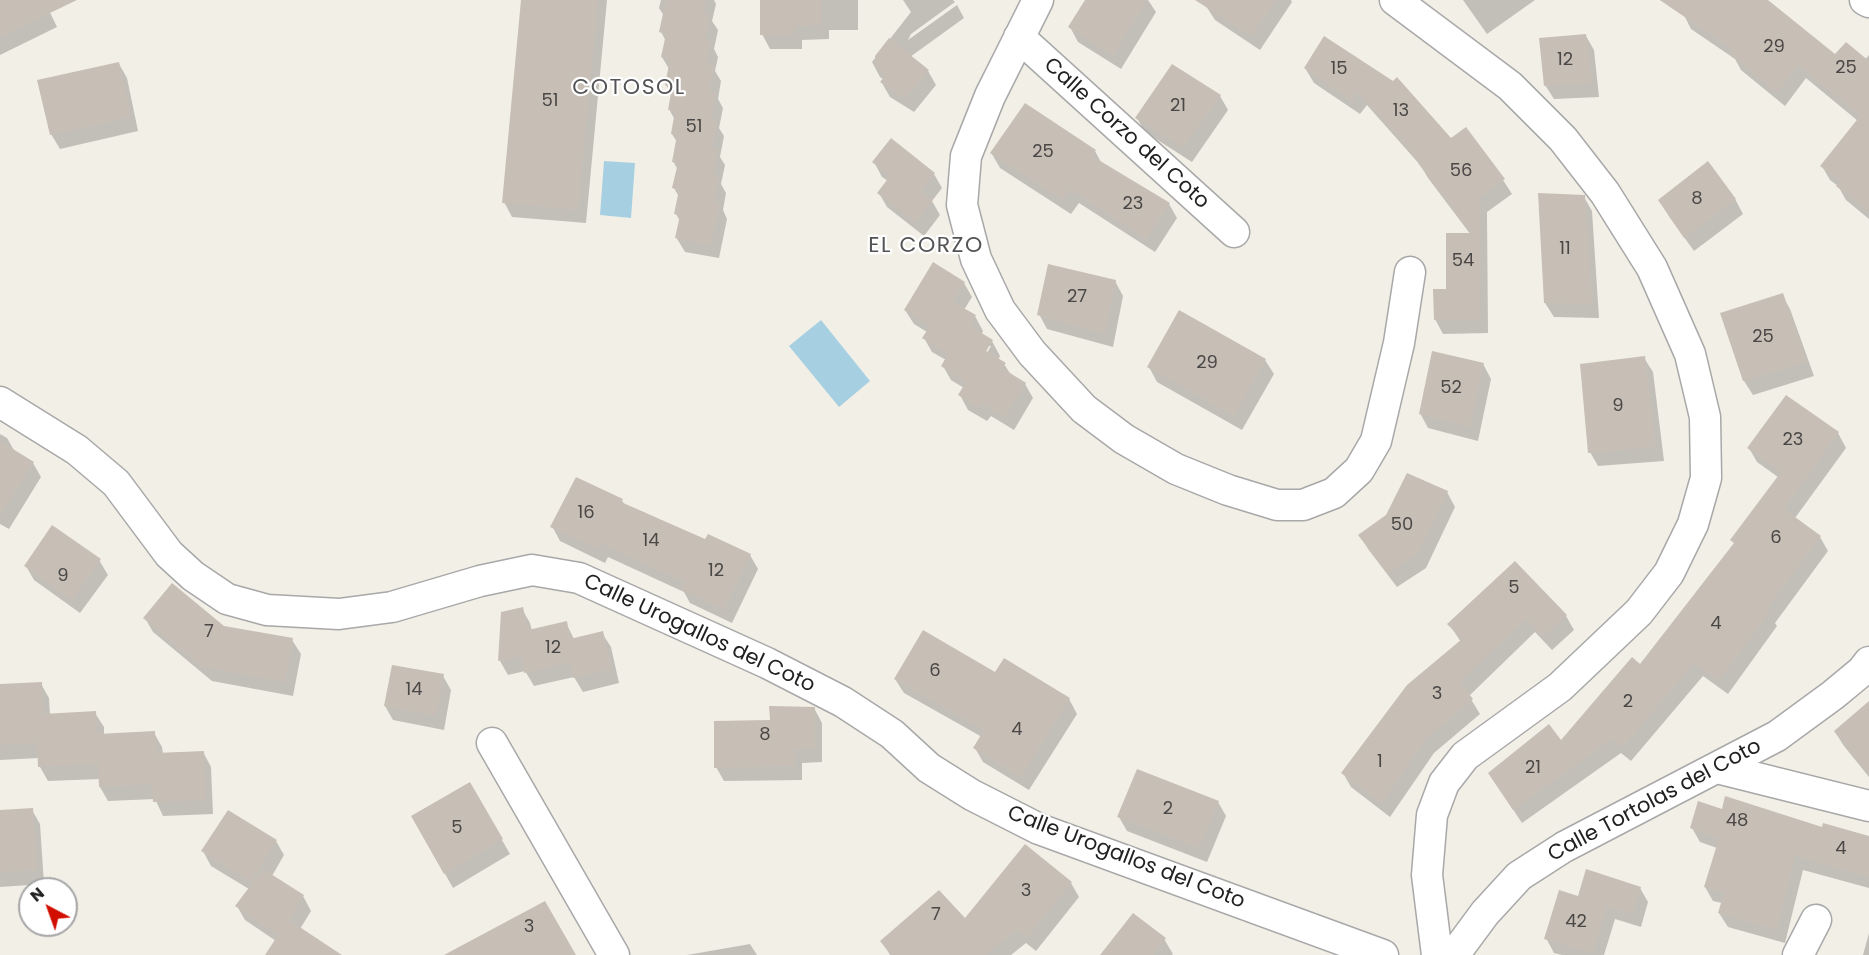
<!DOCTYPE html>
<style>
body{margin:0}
#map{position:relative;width:1869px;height:955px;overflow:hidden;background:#f2efe7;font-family:Poppins,sans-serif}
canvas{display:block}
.north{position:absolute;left:18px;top:877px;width:60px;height:60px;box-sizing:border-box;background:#fff;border:2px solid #a6a6a6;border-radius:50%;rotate:319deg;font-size:16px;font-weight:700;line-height:24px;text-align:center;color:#212121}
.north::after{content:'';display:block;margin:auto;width:21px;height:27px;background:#d20e00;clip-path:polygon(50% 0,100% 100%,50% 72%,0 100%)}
</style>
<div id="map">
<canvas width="1869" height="955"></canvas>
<div class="north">N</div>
</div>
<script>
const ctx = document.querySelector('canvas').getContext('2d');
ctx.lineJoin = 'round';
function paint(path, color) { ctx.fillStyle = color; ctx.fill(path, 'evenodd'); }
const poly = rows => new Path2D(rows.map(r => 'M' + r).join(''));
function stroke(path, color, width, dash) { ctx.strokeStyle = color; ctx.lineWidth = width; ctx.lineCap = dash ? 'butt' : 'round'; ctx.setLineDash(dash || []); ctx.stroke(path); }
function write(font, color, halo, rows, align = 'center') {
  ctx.font = font + ' Poppins,sans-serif'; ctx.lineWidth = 4.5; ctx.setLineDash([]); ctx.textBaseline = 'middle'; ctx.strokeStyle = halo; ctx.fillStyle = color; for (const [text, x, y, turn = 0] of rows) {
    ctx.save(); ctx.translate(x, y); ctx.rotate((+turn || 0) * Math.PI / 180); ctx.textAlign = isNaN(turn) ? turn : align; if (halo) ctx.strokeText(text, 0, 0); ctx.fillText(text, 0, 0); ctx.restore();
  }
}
const water = poly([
 [604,161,635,163,631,218,600,215],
 [821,320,870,381,839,407,789,346]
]);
const shadow = poly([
 [0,0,44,0,57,27,0,55],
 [523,0,607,0,586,223,512,217,504,202],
 [661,0,714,0,716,4,712,21,718,30,714,49,718,57,715,71,721,81,718,99,723,108,719,128,724,136,720,157,725,165,721,184,726,193,723,210,727,219,719,258,685,252,676,237,680,221,676,214,679,197,674,188,678,170,673,161,677,142,672,134,675,120,669,109,672,95,666,85,669,69,662,57,666,41,661,32,664,16,659,8],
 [762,0,858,0,858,30,829,30,829,39,802,40,802,49,770,49,762,34],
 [903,0,953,0,955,2,911,34,908,40,957,5,964,18,910,57,928,71,936,85,914,112,890,97,882,83,884,80,880,77,872,62,911,12],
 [1087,0,1148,0,1156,12,1121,69,1078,42,1070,27],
 [1211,0,1291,0,1292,2,1260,50,1215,20,1206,6],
 [1463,0,1535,0,1487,34],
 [1660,0,1766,0,1835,56,1865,60,1869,55,1869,219,1846,200,1838,186,1830,180,1822,166,1858,121,1806,78,1785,106,1741,70,1735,59,1691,29,1685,17],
 [1586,36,1594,50,1599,97,1554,99,1545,85],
 [1325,39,1451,140,1466,129,1503,180,1512,194,1487,212,1488,333,1443,334,1435,319,1471,235,1428,178,1421,166,1367,105,1360,114,1314,83,1305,68],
 [119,64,127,78,138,131,60,149,51,134],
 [1220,96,1228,110,1192,162,1145,132,1137,118],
 [1095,151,1102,164,1169,204,1177,218,1155,252,1079,203,1071,214,1000,168,992,154],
 [874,162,934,174,942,188,932,201,940,215,924,236,887,207,879,193,888,181,882,177],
 [1584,197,1592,211,1599,318,1554,317,1545,303],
 [1735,199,1743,214,1694,251,1668,215],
 [1115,281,1123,296,1113,347,1047,329,1039,314],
 [964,283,972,297,964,310,975,316,983,331,981,335,992,341,1000,356,998,360,1004,364,1011,375,1025,384,1033,398,1014,430,991,416,987,421,968,410,960,395,964,388,951,380,943,366,946,360,932,352,924,338,927,332,914,324,905,310],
 [988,346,991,346,984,358],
 [1782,295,1790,309,1814,376,1753,395,1744,381,1722,314],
 [1644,358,1653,372,1664,461,1598,466,1590,452],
 [1265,360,1274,374,1242,430,1157,382,1149,367],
 [1483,364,1491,379,1478,441,1428,428,1420,413],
 [1838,433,1846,448,1795,518,1820,537,1828,551,1775,623,1777,626,1728,694,1703,676,1631,761,1621,753,1522,823,1498,787,1561,743,1640,666,1735,544,1732,540,1778,477,1757,462,1749,448],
 [0,434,7,438,15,452,33,463,41,477,9,529,0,524],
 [1447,492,1455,507,1426,568,1397,587,1368,549,1360,535],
 [622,500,625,506,706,541,750,555,758,569,732,623,690,603,684,592,608,557,605,563,560,541,552,526],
 [99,560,108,575,80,613,34,580,26,566],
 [1515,563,1566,616,1574,630,1552,650,1535,632,1469,696,1480,714,1434,753,1390,817,1351,787,1343,773,1461,642,1449,624],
 [522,609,530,623,532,631,566,623,574,639,602,633,611,647,619,683,583,692,574,677,534,686,525,671,508,675,500,661,503,613],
 [145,618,223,627,292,640,301,654,293,696,212,681,153,632],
 [996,674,1069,699,1077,714,1029,790,983,762,975,748,982,737,904,693,895,679],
 [443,676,451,690,444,730,393,720,385,706],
 [41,684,49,698,50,715,95,713,104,727,104,735,154,733,162,747,163,754,203,752,211,767,213,814,163,816,155,799,108,801,100,787,100,779,48,781,40,767,39,758,0,760,0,686],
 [1869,703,1869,777,1844,746,1835,732],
 [814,708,822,723,822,762,802,763,802,780,724,781,716,767,771,722],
 [470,784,510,854,453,888,413,817],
 [1218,802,1226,816,1207,862,1127,831,1119,817],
 [32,810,40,824,44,884,0,887,0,812],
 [1723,811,1869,838,1869,888,1803,870,1785,943,1728,927,1719,913,1722,903,1713,901,1705,887,1717,848,1700,842,1692,828],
 [276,841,284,855,272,876,303,896,311,911,300,929,334,955,267,955,276,941,245,920,237,906,249,889,211,866,203,851],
 [1071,883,1079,897,1036,951,1026,943,1011,955,890,955,882,941,965,921],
 [1640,888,1648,902,1641,927,1615,919,1604,955,1562,955,1554,953,1546,938,1579,898],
 [1869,933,1869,955,1863,955],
 [1164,939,1173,954,1172,955,1102,955],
 [750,944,757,955,687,955]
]);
const building = poly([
 [0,0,77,0,0,37],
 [521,0,598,0,578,210,502,203],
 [666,0,706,0,704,13,710,14,705,40,711,41,706,64,714,66,709,91,716,93,711,119,717,121,712,148,718,149,713,175,719,177,714,202,720,203,711,245,675,238,680,215,674,214,679,190,672,188,678,163,672,162,677,135,671,134,675,111,668,110,672,87,665,85,670,59,661,57,666,34,659,32],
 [760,0,822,0,822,25,794,26,794,35,760,35],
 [1085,0,1147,0,1113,56,1068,27],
 [1195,0,1276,0,1251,36],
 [1660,0,1768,0,1835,54,1846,42,1869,61,1869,212,1836,186,1840,181,1820,166,1860,116,1798,65,1777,93,1731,55,1735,51],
 [1586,34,1592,83,1544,86,1539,38],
 [1324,36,1393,81,1397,77,1451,138,1466,127,1505,179,1480,197,1480,320,1434,320,1433,289,1446,289,1446,233,1471,233,1418,163,1420,162,1358,92,1352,101,1304,68],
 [889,38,929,70,905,99,880,82,886,75,875,66,875,56],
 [119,62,131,117,50,135,37,80],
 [1172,64,1221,95,1183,148,1135,118],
 [1025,103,1096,150,1092,156,1170,203,1146,239,1070,189,1063,200,990,153],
 [891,138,935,173,921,191,933,200,915,222,877,193,890,176,872,162],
 [1708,161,1736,199,1684,238,1658,200],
 [1538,193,1585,195,1592,304,1544,303],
 [933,262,965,282,953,302,976,315,970,326,993,340,986,351,1006,363,1002,368,1026,383,1005,417,982,403,979,408,958,395,966,382,941,366,948,354,922,338,930,326,904,310],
 [1048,264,1116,280,1105,334,1037,315],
 [1783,293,1807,362,1743,381,1720,313],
 [1179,310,1266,359,1234,416,1147,367],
 [1432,351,1484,363,1470,427,1419,414],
 [1645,356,1656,447,1588,453,1580,364],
 [1786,395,1839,432,1784,509,1821,536,1767,609,1770,611,1719,681,1694,663,1622,748,1612,739,1513,810,1488,773,1549,724,1561,740,1632,657,1640,664,1734,543,1730,540,1781,472,1747,448],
 [0,441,34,462,0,516],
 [1407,473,1448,491,1418,553,1388,574,1358,535,1386,515],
 [576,477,623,499,621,502,705,539,708,534,751,554,724,610,681,589,684,582,600,543,597,549,550,527],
 [52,525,101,559,72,600,24,566],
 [1515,561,1567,615,1543,637,1526,619,1460,682,1473,699,1426,739,1382,803,1341,773,1407,685,1462,639,1447,624],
 [172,583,224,626,293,638,285,682,202,667,143,618],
 [523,607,528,630,567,621,570,639,603,631,612,669,573,678,570,662,524,673,521,656,498,661,501,612],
 [923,630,995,672,1004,658,1070,698,1021,777,973,748,984,730,894,679],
 [392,665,444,674,436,716,384,706],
 [42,682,43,714,96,711,97,734,155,731,156,753,204,751,206,800,153,802,152,784,99,787,98,764,38,767,37,743,0,745,0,684],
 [1869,701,1869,775,1834,731],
 [769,706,815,707,815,749,795,749,795,766,714,768,714,721,770,720],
 [1137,769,1219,801,1199,848,1117,817],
 [470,782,503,839,444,874,411,816],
 [1725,796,1822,827,1823,823,1869,836,1869,877,1795,856,1777,930,1718,913,1724,893,1704,887,1719,838,1690,828,1698,801,1722,809],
 [33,808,37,870,0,872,0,810],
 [228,810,277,840,251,882,201,851],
 [1025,844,1072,882,1027,938,1017,929,986,955,891,955,880,941,939,890,965,918],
 [263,869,304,895,289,920,342,955,265,955,278,935,235,906],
 [1586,869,1641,887,1633,914,1607,906,1593,953,1544,939,1559,890,1578,896],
 [545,901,576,955,444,955],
 [1133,913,1166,938,1153,955,1100,955]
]);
const minor = poly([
 [1038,0,990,96,966,156,962,205,976,259,1000,310,1032,353,1084,409,1124,439,1176,469,1228,490,1277,505,1303,505,1334,493,1359,470,1376,441,1399,343,1410,272],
 [1395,0,1510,86,1563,139,1605,193,1652,268,1690,354,1705,417,1706,478,1693,524,1669,573,1639,612,1560,687,1465,756,1444,783,1432,815,1427,875,1437,955],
 [1865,0,1869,2],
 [1019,37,1234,232],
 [0,402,77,450,116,483,169,554,193,576,227,599,267,610,339,614,392,607,480,581,532,570,579,578,767,663,843,702,892,734,929,768,972,795,1039,829,1383,955],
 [492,743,614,955],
 [1717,768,1869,806],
 [1454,955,1485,913,1519,876,1564,847,1777,736,1833,695,1862,671,1869,662],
 [1798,955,1816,920]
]);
const numberNames = [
 ["29",1774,47],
 ["12",1565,60],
 ["25",1846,68],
 ["15",1339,69],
 ["51",550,101],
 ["21",1178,106],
 ["13",1401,111],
 ["51",694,127],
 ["25",1043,152],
 ["56",1461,171],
 ["8",1697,199],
 ["23",1133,204],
 ["11",1565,249],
 ["54",1463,261],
 ["27",1077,297],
 ["25",1763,337],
 ["29",1207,363],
 ["52",1451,388],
 ["9",1618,406],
 ["23",1793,440],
 ["16",586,513],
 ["50",1402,525],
 ["6",1776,538],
 ["14",651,541],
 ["12",716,571],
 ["9",63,576],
 ["5",1514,588],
 ["4",1716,624],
 ["7",209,632],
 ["12",553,648],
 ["6",935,671],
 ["14",414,690],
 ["3",1437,694],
 ["2",1628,702],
 ["4",1017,730],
 ["8",765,735],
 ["1",1380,762],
 ["21",1533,768],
 ["2",1168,809],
 ["48",1737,821],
 ["5",457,828],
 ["4",1841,849],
 ["3",1026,891],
 ["7",936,915],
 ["42",1576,922],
 ["3",529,927]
];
const streetNames = [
 ["Calle Corzo del Coto",1126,134,42],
 ["Calle Urogallos del Coto",699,634,25],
 ["Calle Tortolas del Coto",1655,801,-28],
 ["Calle Urogallos del Coto",1126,858,21]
];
const neighbourhoodNames = [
 ["COTOSOL",629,88],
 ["EL CORZO",926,246]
];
paint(water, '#a6d0e2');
paint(shadow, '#0003');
paint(building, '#c7beb6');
stroke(minor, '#a8a8a8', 33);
stroke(minor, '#fff', 30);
write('18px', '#4a4846', null, numberNames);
write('21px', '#212121', '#fff', streetNames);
ctx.letterSpacing = '1.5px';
write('22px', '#545454', '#fff', neighbourhoodNames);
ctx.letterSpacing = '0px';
</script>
